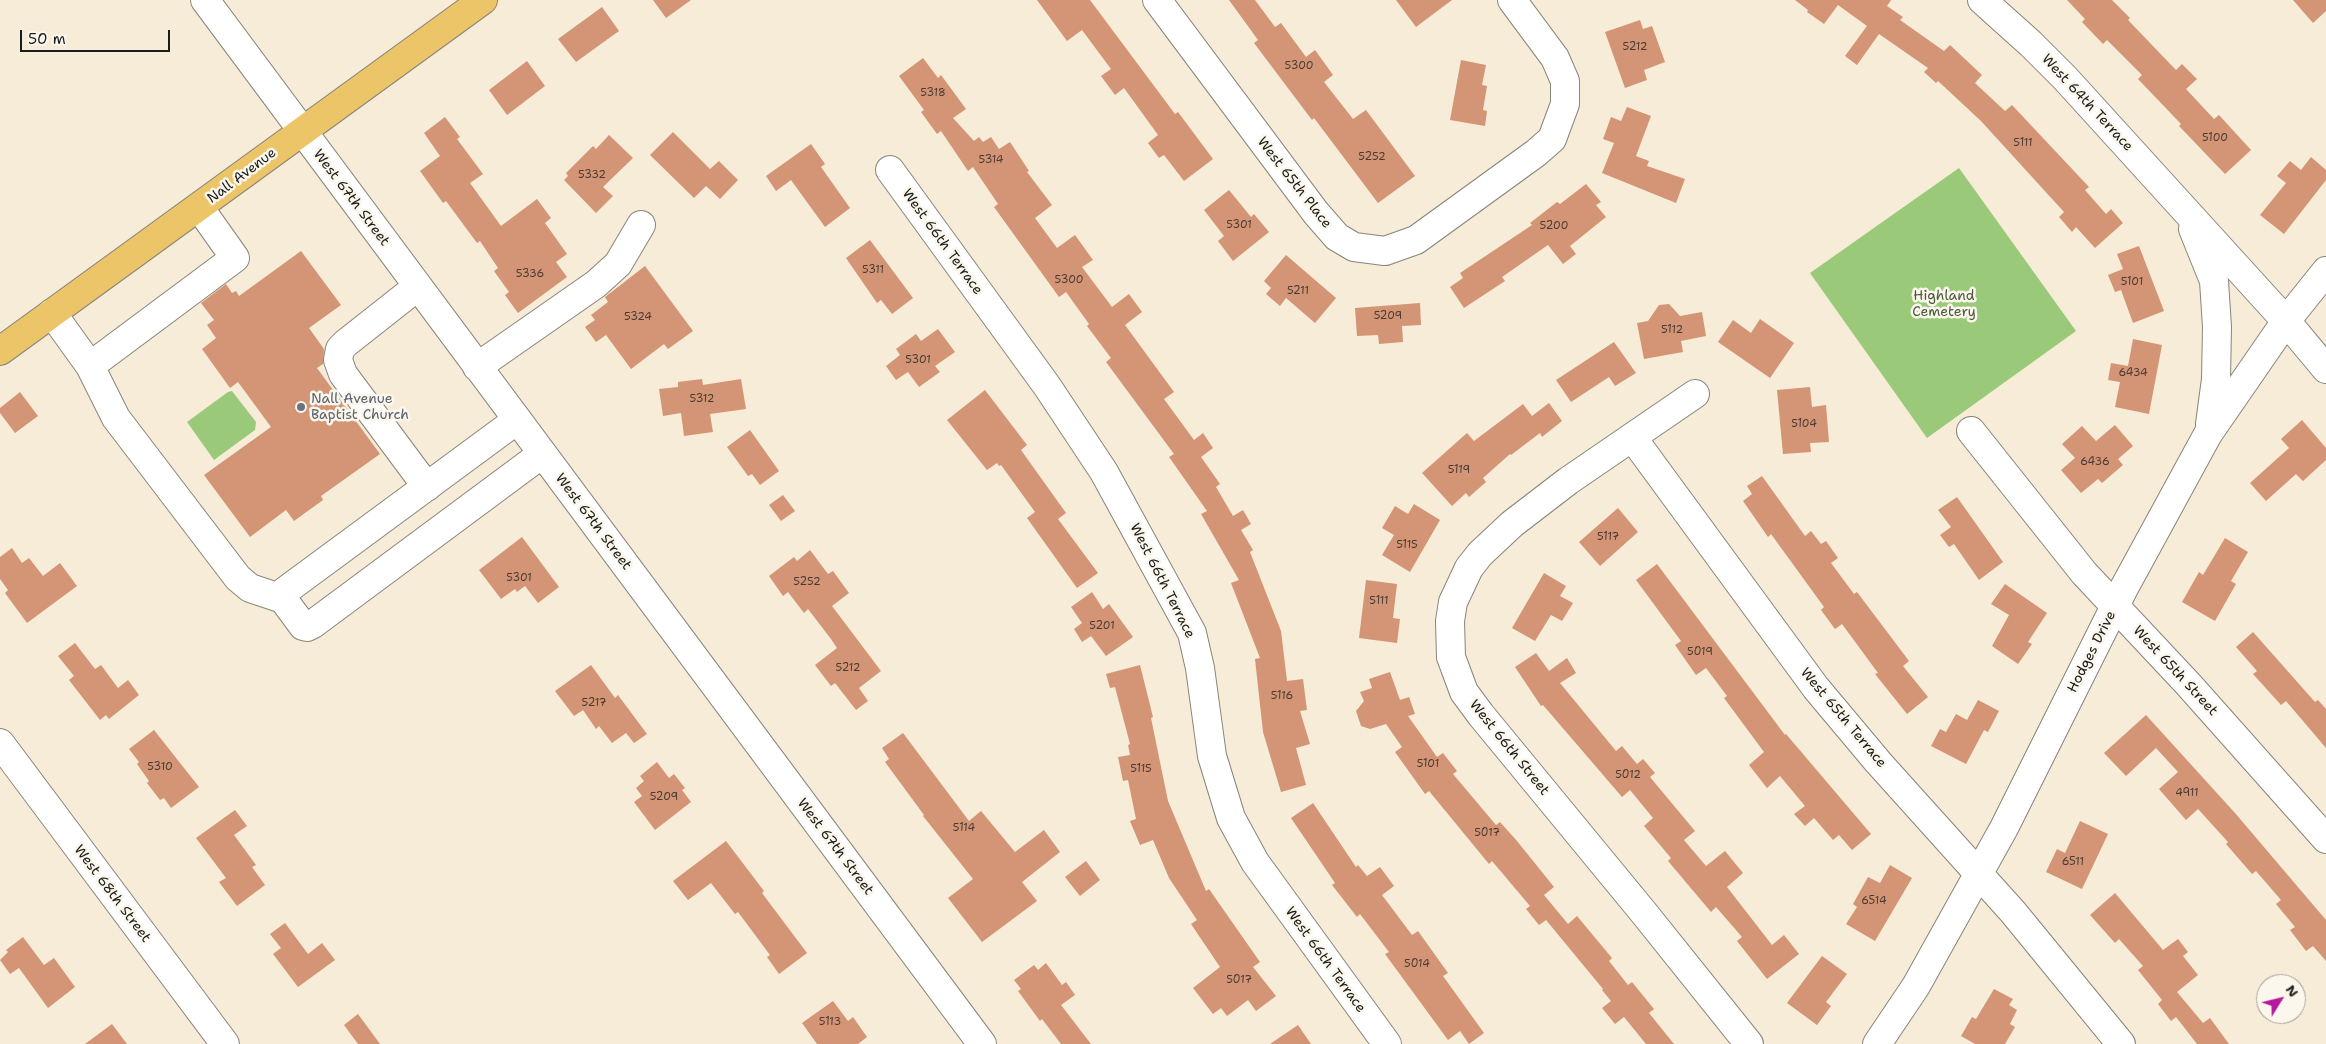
<!DOCTYPE html>
<style>
body{margin:0}
#map{position:relative;width:2326px;height:1044px;overflow:hidden;background:#f6ecd7;font-family:"Shantell Sans",sans-serif}
canvas{display:block}
.north{position:absolute;left:2256px;top:974px;width:50px;height:50px;box-sizing:border-box;background:#fbf7ec;border:1px solid #a29f99;border-radius:50%;rotate:54deg;font-size:14px;font-weight:700;line-height:20px;text-align:center;color:#1c1c1c}
.north::after{content:'';display:block;margin:auto;width:18px;height:22px;background:#b5179e;clip-path:polygon(50% 0,100% 100%,50% 72%,0 100%)}
.scale{position:absolute;left:20px;top:30px;width:150px;height:22px;box-sizing:border-box;border:2px solid #1c1c1c;border-top:0;padding-left:6px;font-size:15px;line-height:18px;white-space:nowrap;color:#1c1c1c;-webkit-text-stroke:4px #fbf7ec;paint-order:stroke}
</style>
<div id="map">
<canvas width="2326" height="1044"></canvas>
<div class="north">N</div>
<div class="scale">50 m</div>
</div>
<script>
const ctx = document.querySelector('canvas').getContext('2d');
ctx.lineJoin = 'round';
function paint(path, color) { ctx.fillStyle = color; ctx.fill(path, 'evenodd'); }
const poly = rows => new Path2D(rows.map(r => 'M' + r).join(''));
function stroke(path, color, width, dash) { ctx.strokeStyle = color; ctx.lineWidth = width; ctx.lineCap = dash ? 'butt' : 'round'; ctx.setLineDash(dash || []); ctx.stroke(path); }
function write(font, color, halo, rows, align = 'center') {
  ctx.font = font + ' "Shantell Sans",sans-serif'; ctx.lineWidth = 5; ctx.setLineDash([]); ctx.textBaseline = 'middle'; ctx.strokeStyle = halo; ctx.fillStyle = color; for (const [text, x, y, turn = 0] of rows) {
    ctx.save(); ctx.translate(x, y); ctx.rotate((+turn || 0) * Math.PI / 180); ctx.textAlign = isNaN(turn) ? turn : align; if (halo) ctx.strokeText(text, 0, 0); ctx.fillText(text, 0, 0); ctx.restore();
  }
}
const green = poly([
 [1959,168,2076,331,1927,438,1810,273],
 [232,391,256,422,255,430,214,460,187,422,228,392]
]);
const building = poly([
 [653,0,691,0,666,18],
 [1037,0,1090,0,1175,114,1178,112,1213,159,1184,181,1164,155,1159,158,1148,143,1158,135,1124,88,1115,95,1101,76,1111,69,1082,30,1067,41],
 [1229,0,1255,0,1275,27,1281,23,1306,57,1315,50,1333,75,1324,82,1353,119,1366,110,1415,176,1378,203,1314,118,1312,120,1254,43,1258,40],
 [1396,0,1452,0,1416,27],
 [1795,0,1891,0,1887,6,1903,17,1900,20,1944,51,1950,45,1982,75,1975,83,2005,111,2012,105,2089,187,2085,190,2106,214,2111,209,2123,223,2095,248,2076,227,2072,232,2059,217,2064,212,1981,121,1938,81,1936,83,1924,72,1928,68,1879,34,1857,65,1845,56,1867,26,1838,5,1824,24,1807,12,1808,10],
 [2067,0,2112,0,2130,18,2128,20,2176,70,2182,64,2197,79,2186,89,2214,119,2219,115,2251,150,2225,174,2179,126,2181,124,2138,79,2142,75,2107,40,2103,44,2082,22,2085,19],
 [2293,0,2326,0,2326,11,2313,23],
 [602,7,619,31,576,62,558,39],
 [1640,20,1643,29,1652,26,1665,62,1644,70,1647,80,1625,88,1605,32],
 [923,58,938,78,941,75,966,109,953,118,974,141,979,137,983,142,991,137,999,149,1010,142,1029,171,1027,172,1052,205,1035,218,1057,248,1075,235,1093,260,1082,267,1112,307,1129,294,1142,312,1125,325,1174,392,1164,399,1194,440,1203,433,1213,448,1201,457,1220,484,1216,487,1233,516,1243,510,1251,524,1241,530,1253,550,1250,552,1281,631,1287,681,1303,679,1307,710,1300,711,1310,744,1296,748,1306,785,1281,792,1263,732,1255,659,1260,658,1231,583,1239,580,1201,514,1207,511,1169,457,1174,454,1106,362,1111,358,1087,326,1089,324,1066,292,1059,297,994,207,998,204,973,167,968,171,941,131,937,134,921,112,924,110,899,76],
 [1461,60,1486,65,1482,85,1487,86,1483,110,1487,111,1485,126,1450,120],
 [527,61,545,86,507,115,489,90],
 [1627,107,1651,116,1636,156,1649,161,1647,166,1685,179,1676,203,1602,173,1614,143,1603,139,1611,117,1621,121],
 [445,117,460,137,457,139,483,174,470,183,501,226,537,199,551,218,545,223,567,254,556,262,567,277,518,313,505,295,509,292,494,271,498,268,480,241,477,243,446,201,443,203,420,171,440,156,424,133],
 [673,132,710,169,719,161,738,180,720,199,706,186,694,198,650,155],
 [609,135,633,158,603,187,613,196,596,213,564,180,568,176,566,173,593,146,596,149],
 [811,144,825,164,821,167,850,208,825,227,791,180,776,191,766,176],
 [2311,157,2326,170,2326,180,2284,234,2260,215,2286,183,2277,176,2290,161,2301,170],
 [1586,184,1601,202,1596,205,1606,217,1570,246,1576,254,1563,264,1548,245,1502,277,1505,281,1464,308,1450,287,1463,278,1460,273,1532,225,1530,223,1557,202,1560,204],
 [1229,190,1251,217,1254,214,1269,232,1233,261,1218,241,1224,236,1204,210],
 [870,240,913,298,892,314,881,300,877,303,846,258],
 [2139,246,2164,311,2133,323,2121,290,2115,292,2108,275,2123,269,2117,254],
 [301,251,341,305,309,328,324,349,323,364,317,368,380,454,321,496,323,500,294,521,286,510,250,537,204,475,271,427,238,382,230,388,202,349,216,338,207,325,214,320,201,303,226,284,232,293,236,291,239,296],
 [1286,255,1336,298,1315,323,1286,298,1280,306,1266,294,1271,288,1264,281],
 [645,266,693,331,668,349,664,344,631,369,606,335,596,342,585,327,595,320,591,315,608,302,605,297],
 [1420,303,1421,325,1402,326,1403,342,1379,344,1378,335,1357,336,1355,308],
 [1669,304,1680,316,1702,312,1706,336,1681,341,1683,352,1644,359,1637,323,1648,321,1659,305],
 [1760,319,1794,343,1770,378,1718,342,1733,320,1751,333],
 [938,329,955,352,935,366,940,372,919,387,908,372,896,380,886,366,900,355,896,349,916,334,921,341],
 [2133,339,2162,345,2149,414,2115,407,2120,382,2108,380,2111,363,2128,366],
 [1614,342,1636,373,1615,386,1609,377,1571,402,1556,380],
 [702,379,703,385,741,379,746,409,710,414,713,432,684,436,681,413,663,416,659,389,678,387,678,382],
 [1810,387,1812,407,1826,405,1829,442,1810,443,1811,452,1783,454,1777,390],
 [985,390,1027,445,1021,450,1066,513,1058,519,1098,573,1077,588,1027,518,1035,512,1001,465,999,466,997,463,987,470,947,420],
 [20,392,38,416,15,433,0,413,0,408],
 [1549,403,1562,421,1542,437,1540,433,1511,455,1510,454,1483,478,1486,482,1469,497,1466,493,1452,506,1422,473,1467,433,1474,441,1523,404,1532,416],
 [2302,420,2326,448,2326,460,2303,481,2296,474,2266,501,2250,483,2289,448,2281,439],
 [2115,425,2133,446,2118,459,2123,465,2102,483,2098,479,2081,493,2061,470,2075,458,2062,444,2082,426,2096,441],
 [750,430,779,471,760,485,752,474,748,476,727,447],
 [1762,476,1805,536,1811,531,1821,544,1826,541,1838,558,1831,563,1854,594,1857,592,1909,661,1903,666,1928,697,1907,714,1875,674,1878,673,1842,624,1835,629,1821,610,1824,607,1771,534,1768,537,1743,501,1752,494,1747,486],
 [783,495,795,511,781,521,769,505],
 [1957,497,2003,562,1979,580,1954,544,1949,547,1940,535,1951,527,1938,510],
 [1414,504,1440,520,1410,572,1382,555,1394,535,1382,528,1395,506,1408,514],
 [1618,508,1638,532,1600,566,1579,542],
 [522,537,559,587,538,603,525,586,517,592,515,589,501,599,479,570],
 [2225,538,2248,552,2231,581,2236,584,2215,621,2182,602,2199,572,2203,575],
 [12,548,22,563,29,558,43,576,60,563,77,586,27,623,5,593,8,590,0,579,0,557],
 [810,550,828,574,833,571,849,593,832,606,881,671,859,688,868,701,856,710,835,683,831,686,815,665,837,648,831,639,808,609,804,613,788,592,783,596,769,576,794,557,797,561],
 [1657,564,1785,735,1786,734,1871,834,1852,850,1839,835,1833,840,1814,818,1805,826,1794,814,1805,806,1780,776,1767,788,1749,765,1764,752,1724,698,1727,696,1706,668,1696,675,1675,645,1681,641,1636,580],
 [1544,573,1566,586,1560,596,1573,603,1562,621,1551,615,1535,641,1512,628],
 [1366,580,1397,584,1393,618,1400,619,1397,643,1359,638],
 [2005,584,2047,613,2028,642,2032,644,2018,664,1992,646,2009,615,1991,604],
 [1092,592,1103,609,1109,604,1133,637,1106,656,1091,636,1082,642,1074,629,1082,623,1071,607],
 [2253,632,2315,702,2318,700,2326,709,2326,748,2286,701,2281,705,2253,674,2257,671,2236,647],
 [75,643,95,669,101,665,118,688,128,680,139,695,109,719,106,715,100,720,69,680,74,676,58,656],
 [1536,653,1549,671,1567,658,1576,673,1560,683,1616,751,1622,746,1637,764,1643,759,1655,773,1650,777,1695,831,1684,840,1706,866,1725,851,1743,873,1727,887,1772,945,1784,935,1799,954,1767,979,1737,941,1742,937,1716,907,1711,912,1668,861,1671,858,1644,826,1653,818,1630,790,1622,797,1543,705,1541,706,1515,667],
 [591,665,615,698,618,695,647,734,634,743,626,733,612,743,599,726,596,729,583,710,574,716,555,691],
 [1140,665,1153,717,1151,718,1168,801,1206,891,1209,889,1260,962,1253,967,1276,996,1256,1011,1248,1000,1227,1016,1221,1008,1213,1014,1193,988,1220,967,1191,924,1197,920,1169,878,1153,840,1140,845,1130,821,1136,819,1128,780,1123,781,1118,757,1130,755,1128,745,1130,744,1115,687,1110,688,1106,674],
 [1390,672,1400,700,1409,697,1415,714,1408,716,1437,757,1443,753,1457,771,1453,774,1496,825,1500,822,1517,841,1554,887,1544,895,1568,924,1577,916,1612,958,1609,961,1628,985,1632,982,1654,1009,1649,1013,1674,1044,1646,1044,1624,1017,1615,1024,1602,1008,1611,1001,1602,990,1603,989,1546,920,1539,925,1526,909,1530,906,1492,861,1489,864,1429,791,1425,794,1395,752,1402,747,1386,724,1370,729,1361,726,1356,711,1364,701,1360,692,1372,688,1369,679],
 [1978,700,1999,711,1988,732,1984,730,1966,764,1931,746,1940,729,1946,732,1956,714,1967,720],
 [2146,715,2235,813,2326,920,2326,961,2313,946,2306,951,2290,930,2295,927,2276,904,2281,900,2256,871,2252,874,2226,844,2228,842,2198,809,2186,820,2159,789,2178,772,2156,748,2126,776,2104,753],
 [154,730,199,787,171,808,164,798,160,800,147,783,149,781,137,764,139,762,129,749],
 [903,733,969,821,981,811,1015,852,1044,830,1060,852,1022,882,1037,901,982,942,948,898,973,879,923,816,924,815,885,762,889,759,882,748],
 [657,762,669,778,674,774,685,788,682,790,691,802,655,830,634,802,642,796,636,788,644,781,640,776],
 [1313,803,1356,867,1358,865,1367,876,1380,867,1394,886,1382,895,1412,935,1418,931,1448,973,1443,976,1484,1033,1469,1044,1460,1031,1448,1040,1385,954,1389,952,1360,914,1357,917,1332,885,1335,883,1291,818],
 [235,810,247,826,234,835,256,865,252,867,265,885,237,906,219,882,226,878,196,838],
 [2080,821,2108,834,2082,889,2046,872,2057,849,2065,853],
 [726,841,764,891,762,893,807,953,779,974,767,957,770,955,738,912,735,914,711,883,688,900,673,881],
 [1086,861,1100,880,1080,896,1065,877],
 [1890,865,1912,878,1875,941,1846,924,1857,907,1853,904,1868,877,1880,883],
 [2115,893,2163,950,2178,939,2188,952,2183,956,2198,975,2177,992,2203,1023,2210,1018,2229,1044,2197,1044,2176,1017,2171,1021,2158,1004,2162,1000,2138,970,2143,966,2119,939,2115,943,2090,915],
 [285,923,308,954,322,943,335,960,298,987,273,954,281,948,270,934],
 [23,937,44,965,54,958,75,987,48,1008,19,968,10,974,0,960,8,952,6,950],
 [1822,956,1847,974,1826,1002,1831,1006,1817,1025,1787,1003],
 [1046,963,1062,985,1066,982,1075,995,1061,1005,1091,1044,1061,1044,1042,1019,1040,1021,1018,991,1021,989,1014,980,1034,965,1038,970],
 [1994,989,2013,999,2009,1005,2017,1010,2010,1024,2015,1027,2005,1044,1975,1044,1961,1036,1972,1017,1976,1019],
 [833,1001,848,1021,853,1017,867,1037,858,1044,817,1044,802,1023],
 [358,1014,380,1044,358,1044,344,1025],
 [112,1024,127,1044,85,1044],
 [1298,1025,1311,1044,1270,1044]
]);
const minor = poly([
 [205,0,982,1044],
 [1157,0,1316,213,1337,237,1354,247,1385,251,1416,240,1536,153,1552,139,1565,104,1565,81,1555,58,1512,0],
 [1982,0,2031,44,2065,78,2286,321,2326,369],
 [890,170,1047,386,1104,472,1192,633,1200,668,1212,756,1231,818,1255,862,1387,1044],
 [199,207,235,258,90,366,116,418,238,578,250,588,283,599],
 [2193,229,2214,281,2217,327,2216,379,2210,424],
 [417,287,346,343,340,349,338,360,343,374,427,487],
 [52,313,90,366],
 [477,367,596,284,618,264,641,225],
 [1695,394,1568,481,1512,524,1480,554,1469,568,1453,602,1450,621,1451,657,1464,692,1481,715,1644,913,1749,1044],
 [517,420,285,591,283,599,303,626,307,627,313,624,542,454],
 [1971,431,2084,573,2189,685,2326,839],
 [1632,437,1816,688,1878,762,2013,912,2121,1044],
 [0,743,225,1044],
 [1877,1044,1916,986,2004,828,2124,588,2208,434,2286,321,2326,271]
]);
const major = poly([
 [0,351,483,0]
]);
const markers = [
 [301,407,5,"#6b7280"]
];
const numberNames = [
 ["5212",1635,47],
 ["5300",1299,66],
 ["5318",933,93],
 ["5100",2215,138],
 ["5111",2023,143],
 ["5252",1372,157],
 ["5314",991,160],
 ["5332",592,175],
 ["5301",1239,225],
 ["5200",1554,226],
 ["5311",873,270],
 ["5336",530,274],
 ["5300",1069,280],
 ["5101",2132,282],
 ["5211",1298,291],
 ["5209",1388,316],
 ["5324",638,317],
 ["5112",1672,330],
 ["5301",918,360],
 ["6434",2133,373],
 ["5312",702,399],
 ["5104",1804,424],
 ["6436",2095,462],
 ["5119",1459,470],
 ["5117",1608,537],
 ["5115",1407,545],
 ["5301",519,578],
 ["5252",807,582],
 ["5111",1379,601],
 ["5201",1102,626],
 ["5019",1700,652],
 ["5212",848,668],
 ["5116",1282,696],
 ["5217",594,703],
 ["5101",1428,764],
 ["5310",160,767],
 ["5115",1141,769],
 ["5012",1628,775],
 ["4911",2187,793],
 ["5209",664,797],
 ["5114",964,828],
 ["5017",1487,833],
 ["6511",2073,862],
 ["6514",1874,901],
 ["5014",1417,964],
 ["5017",1239,980],
 ["5113",830,1022]
];
const streetNames = [
 ["West 64th Terrace",2087,103,47],
 ["Nall Avenue",242,176,-37],
 ["West 65th Place",1294,183,52],
 ["West 67th Street",351,198,53],
 ["West 66th Terrace",942,242,54],
 ["West 67th Street",593,522,53],
 ["West 66th Terrace",1162,581,63],
 ["Hodges Drive",2092,652,-63],
 ["West 65th Street",2175,671,47],
 ["West 65th Terrace",1843,718,50],
 ["West 66th Street",1509,748,51],
 ["West 67th Street",835,847,53],
 ["West 68th Street",112,894,53],
 ["West 66th Terrace",1325,960,54]
];
const parkNames = [
 ["Highland",1944,296],
 ["Cemetery",1944,312]
];
const worshipNames = [
 ["Nall Avenue",311,399],
 ["Baptist Church",311,415]
];
paint(green, '#9aca79');
paint(building, '#d39575');
stroke(minor, '#89847a', 30);
stroke(major, '#89847a', 30);
stroke(minor, '#fff', 28);
stroke(major, '#edc569', 28);
for (const [x, y, r, color] of markers) { const dot = new Path2D(); dot.arc(x, y, r, 0, 2 * Math.PI); ctx.fillStyle = color; ctx.fill(dot); stroke(dot, '#fbf7ec', 2); }
write('11px', '#4a3a32', null, numberNames);
write('14px', '#1c1c1c', '#fbf7ec', streetNames);
write('14px', '#48593d', '#fbf7ec', parkNames);
write('14px', '#5b616d', '#fbf7ec', worshipNames, 'left');
</script>
